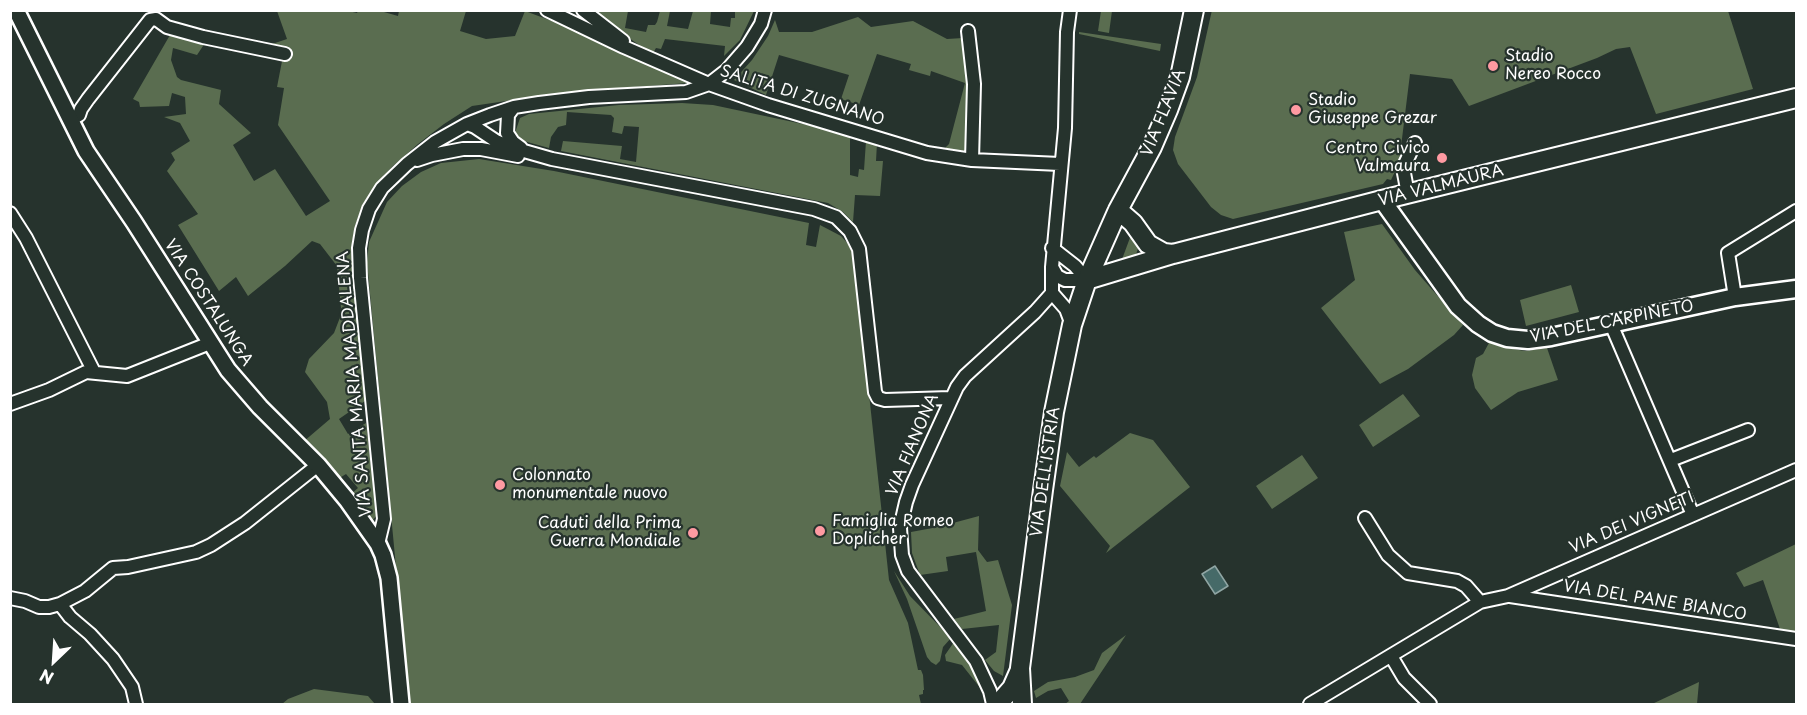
<!DOCTYPE html>
<style>
body{margin:0}
#map{position:relative;width:1807px;height:715px;overflow:hidden;background:#26332d;font-family:"Playpen Sans",sans-serif}
canvas{display:block}
.frame{position:absolute;inset:0;border:12px solid #fff;pointer-events:none}
.north{position:absolute;left:24px;top:631px;width:60px;height:60px;-webkit-text-stroke:4px #26332d;paint-order:stroke;rotate:205deg;font-size:16px;font-weight:700;line-height:24px;text-align:center;color:#fff}
.north::after{content:'';display:block;margin:auto;width:21px;height:27px;background:#fff;clip-path:polygon(50% 0,100% 100%,50% 72%,0 100%)}
</style>
<div id="map">
<canvas width="1807" height="715"></canvas>
<div class="frame"></div>
<div class="north">N</div>
</div>
<script>
const ctx = document.querySelector('canvas').getContext('2d');
ctx.lineJoin = 'round';
function paint(path, color) { ctx.fillStyle = color; ctx.fill(path, 'evenodd'); }
const poly = rows => new Path2D(rows.map(r => 'M' + r).join(''));
function stroke(path, color, width, dash) { ctx.strokeStyle = color; ctx.lineWidth = width; ctx.lineCap = dash ? 'butt' : 'round'; ctx.setLineDash(dash || []); ctx.stroke(path); }
function write(font, color, halo, rows, align = 'center') {
  ctx.font = font + ' "Playpen Sans",sans-serif'; ctx.lineWidth = 4.5; ctx.setLineDash([]); ctx.textBaseline = 'middle'; ctx.strokeStyle = halo; ctx.fillStyle = color; for (const [text, x, y, turn = 0] of rows) {
    ctx.save(); ctx.translate(x, y); ctx.rotate((+turn || 0) * Math.PI / 180); ctx.textAlign = isNaN(turn) ? turn : align; if (halo) ctx.strokeText(text, 0, 0); ctx.fillText(text, 0, 0); ctx.restore();
  }
}
const green = poly([
 [344,10,357,13,358,11,377,10,398,16,399,11,466,11,460,31,486,39,515,36,525,11,560,24,683,77,688,83,568,92,472,106,444,124,418,144,393,166,378,182,363,204,355,226,351,250,365,401,339,419,348,434,366,423,377,515,372,521,351,494,358,488,346,474,338,479,303,442,330,419,327,402,305,372,309,359,334,333,339,320,341,308,337,266,320,244,312,241,285,266,248,296,236,277,219,291,178,225,198,214,167,171,175,160,171,153,190,141,180,123,164,117,186,114,185,97,172,93,169,106,140,107,139,102,133,99,170,35,205,43,197,55,173,48,171,60,177,77,181,80,221,90,219,104,251,133,233,145,254,181,275,169,306,216,330,201,278,125,284,88,277,87,283,56,269,45,287,39,277,11],
 [1212,10,1728,11,1753,89,1656,114,1630,47,1616,49,1597,58,1469,106,1452,79,1410,74,1399,163,1391,180,1387,179,1383,184,1233,219,1221,215,1211,207,1178,164,1173,150,1175,137,1197,77],
 [591,11,628,11,625,28,646,32,648,25,655,25,657,22,660,11,670,11,667,26,688,29,693,11,711,11,710,24,730,27,731,18,735,18,735,11,754,11,740,40,724,56,725,46,665,39,661,49,656,48,653,53,646,50],
 [1101,11,1112,11,1109,33,1098,31],
 [858,17,871,27,913,21,947,39,963,38,969,86,968,154,942,151,949,144,965,83,931,71,930,76,909,70,911,64,877,54,859,105,841,99,849,75,779,55,766,95,734,80,752,60,768,36,775,20,779,32,812,32],
 [1079,32,1161,44,1160,51,1079,34],
 [682,103,713,105,850,134,850,175,858,177,859,169,864,170,866,141,877,143,876,161,883,161,880,196,855,195,853,222,843,212,828,203,561,151,563,141,622,146,620,159,636,162,639,127,624,126,622,134,612,132,614,118,611,115,567,112,566,125,558,127,551,137,549,148,520,140,515,133,520,118,529,114,619,105],
 [479,159,554,171,809,223,806,245,816,247,820,225,841,236,849,245,854,254,889,580,908,623,918,670,921,670,923,675,924,690,923,690,923,694,919,695,921,704,409,704,367,262,369,242,387,202,402,186,421,172,441,163],
 [1382,224,1415,270,1463,325,1454,335,1408,369,1380,384,1321,308,1355,280,1344,232],
 [1131,235,1140,243,1134,260,1121,262],
 [1571,285,1579,312,1526,326,1520,300],
 [1490,341,1507,348,1525,351,1547,348,1558,380,1518,392,1491,410,1475,388,1472,375,1476,358,1483,354],
 [1403,394,1420,416,1373,447,1359,425],
 [1130,433,1153,440,1190,487,1106,553,1110,546,1060,486,1067,452,1079,467,1094,456,1096,458],
 [1302,455,1318,478,1272,509,1256,486],
 [979,516,978,550,987,562,998,560,1012,605,1003,676,994,671,985,660,996,652,999,625,962,629,954,619,986,611,976,552,946,557,948,571,920,575,912,553,911,532,938,527],
 [1796,544,1796,632,1780,629,1763,580,1744,587,1736,573],
 [894,571,910,596,951,638,943,647,940,661,936,665,931,662,927,657,907,599],
 [1126,635,1080,704,1065,704,1069,701,1061,688,1048,691,1036,698,1034,691,1048,682,1075,677,1094,670,1102,653],
 [954,642,980,678,985,694,962,665,946,661,945,655],
 [1699,682,1697,704,1652,704],
 [314,689,368,696,375,704,282,704,288,699]
]);
const water = poly([
 [1215,566,1228,586,1215,594,1202,574,1215,566]
]);
const minor = poly([
 [547,10,624,47,709,84,768,105,927,153,972,160,1060,164],
 [583,10,623,41],
 [1070,10,1067,32,1065,128,1052,267,1052,293,1066,309,1072,325],
 [968,31,974,84,972,160],
 [514,107,508,115,507,133,513,142,521,148],
 [70,120,79,115,81,109,88,99,150,20,156,19,167,27,203,37,285,54],
 [467,124,475,127,496,141,510,147,552,159,814,209,836,217,850,231,859,249,875,392,878,398,885,400,950,398],
 [417,160,432,155,463,149,481,149,518,156],
 [1408,194,1403,168,1415,143],
 [10,213,26,238,94,372],
 [1052,248,1075,266,1087,280],
 [1052,267,1057,276,1065,280,1087,280],
 [1735,297,1728,253,1796,211],
 [1611,324,1693,515],
 [10,404,49,390,86,372,127,376,210,343],
 [1671,460,1748,430],
 [1365,518,1388,555,1408,573,1457,581,1466,586,1480,602],
 [378,544,384,519,360,278,359,248,362,230,369,209,382,188,407,164,435,142,467,124,490,115,514,107,539,103,589,97,686,92,709,84,727,70,747,47,761,24,765,10],
 [1510,596,1796,639],
 [10,598,25,601,39,607,49,607,60,604,85,591,113,568,128,567,196,552,211,545,245,523,318,465],
 [60,604,70,617,90,634,113,659,132,687,136,704],
 [1391,656,1404,678,1430,704],
 [993,704,990,691,976,661,908,571,902,555,900,528,906,502,912,485,957,387,965,376,1035,312,1052,293],
 [1310,704,1480,602,1508,596,1796,470]
]);
const tertiary = poly([
 [16,10,86,151,134,222,228,370,260,407,318,465,347,500,378,544,383,555,389,578,401,704]
]);
const secondary = poly([
 [1382,200,1458,306,1478,324,1492,333,1507,338,1528,340,1551,337,1735,297,1796,289]
]);
const primary = poly([
 [1118,210,1133,223,1148,244,1164,253,1173,254],
 [1087,280,1173,254,1382,200,1796,98],
 [998,704,1012,688,1019,672],
 [1022,704,1020,668,1043,490,1054,412,1072,325,1087,280,1118,210,1152,147,1168,110,1180,77,1194,10]
]);
const markers = [
 [1493,66,6,"#ff9aa2"],
 [1296,110,6,"#ff9aa2"],
 [1442,158,6,"#ff9aa2"],
 [500,485,6,"#ff9aa2"],
 [820,531,6,"#ff9aa2"],
 [693,533,6,"#ff9aa2"]
];
const poiNames = [
 ["Stadio",1505,57],
 ["Nereo Rocco",1505,75],
 ["Stadio",1308,101],
 ["Giuseppe Grezar",1308,119],
 ["Centro Civico",1430,149,"right"],
 ["Valmaura",1430,167,"right"],
 ["Colonnato",512,476],
 ["monumentale nuovo",512,494],
 ["Famiglia Romeo",832,522],
 ["Doplicher",832,540],
 ["Caduti della Prima",681,524,"right"],
 ["Guerra Mondiale",681,542,"right"]
];
const streetNames = [
 ["SALITA DI ZUGNANO",802,96,17],
 ["VIA FLAVIA",1164,113,-68],
 ["VIA VALMAURA",1441,186,-14],
 ["VIA COSTALUNGA",208,303,57],
 ["VIA DEL CARPINETO",1612,322,-11],
 ["VIA SANTA MARIA MADDALENA",355,384,-95],
 ["VIA FIANONA",913,445,-67],
 ["VIA DELL'ISTRIA",1046,472,-82],
 ["VIA DEI VIGNETI",1632,523,-23],
 ["VIA DEL PANE BIANCO",1655,601,9]
];
paint(green, '#5a6d50');
paint(water, '#466a68');
stroke(water, '#90a6a4', 1.5);
stroke(minor, '#fff', 16);
stroke(tertiary, '#fff', 20);
stroke(secondary, '#fff', 21);
stroke(primary, '#fff', 22);
stroke(minor, '#26332d', 12);
stroke(tertiary, '#26332d', 15);
stroke(secondary, '#26332d', 16);
stroke(primary, '#26332d', 18);
for (const [x, y, r, color] of markers) { const dot = new Path2D(); dot.arc(x, y, r, 0, 2 * Math.PI); ctx.fillStyle = color; ctx.fill(dot); stroke(dot, '#26332d', 2); }
write('16px', '#fff', '#26332d', poiNames, 'left');
write('16px', '#fff', '#26332d', streetNames);
</script>
